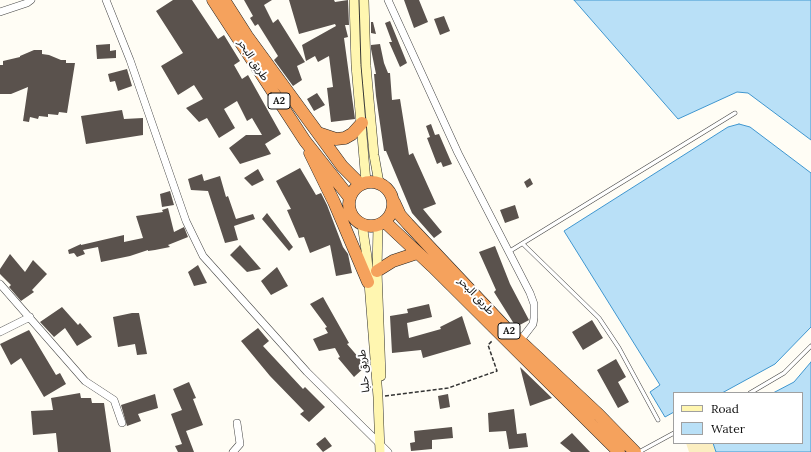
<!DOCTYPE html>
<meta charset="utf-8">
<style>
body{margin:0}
#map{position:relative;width:811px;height:452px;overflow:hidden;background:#fffdf5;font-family:Lora,serif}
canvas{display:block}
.legend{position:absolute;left:673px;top:392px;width:130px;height:52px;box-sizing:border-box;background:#fff;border:1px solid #a0a0a0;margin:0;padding:5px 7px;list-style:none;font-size:12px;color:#111}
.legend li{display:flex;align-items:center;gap:8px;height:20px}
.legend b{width:20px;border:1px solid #a0a0a0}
</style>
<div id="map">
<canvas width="811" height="452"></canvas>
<ul class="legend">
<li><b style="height:5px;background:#fff6b0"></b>Road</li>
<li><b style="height:11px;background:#b9e0f7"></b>Water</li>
</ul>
</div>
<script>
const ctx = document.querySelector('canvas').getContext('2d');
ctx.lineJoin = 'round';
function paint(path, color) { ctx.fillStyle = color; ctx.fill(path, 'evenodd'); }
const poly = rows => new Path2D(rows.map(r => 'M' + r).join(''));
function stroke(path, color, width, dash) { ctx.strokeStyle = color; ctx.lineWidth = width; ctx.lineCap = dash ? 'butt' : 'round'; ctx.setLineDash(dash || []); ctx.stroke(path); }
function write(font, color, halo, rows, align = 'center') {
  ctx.font = font + ' Lora,"Noto Sans Arabic",serif'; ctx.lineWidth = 4; ctx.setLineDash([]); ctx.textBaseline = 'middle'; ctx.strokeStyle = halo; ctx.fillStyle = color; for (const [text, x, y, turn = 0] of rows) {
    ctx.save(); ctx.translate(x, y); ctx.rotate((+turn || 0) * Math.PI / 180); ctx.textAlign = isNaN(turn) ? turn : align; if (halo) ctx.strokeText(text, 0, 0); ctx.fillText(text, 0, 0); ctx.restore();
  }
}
const sand = poly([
 [686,443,713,443,716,452,689,452]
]);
const water = poly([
 [574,0,811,0,811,140,748,93,737,92,678,119,574,0],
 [739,124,750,127,811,173,811,327,775,364,722,393,674,393,674,412,665,417,650,392,660,385,564,231,728,127,739,124],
 [811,362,811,452,716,452,713,443,802,443,802,393,773,393,794,382,811,362]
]);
const building = poly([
 [173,0,192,0,218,39,224,35,240,61,234,65,242,79,248,75,281,134,265,144,271,154,240,164,229,148,246,135,262,135,252,118,247,121,237,101,224,109,235,128,219,138,207,118,199,122,186,108,203,99,194,85,178,95,161,66,183,53,156,11],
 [244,0,272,0,264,5,273,23,278,19,305,62,297,66,302,80,293,86,274,60,278,56,258,24,255,26,250,18,253,16],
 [289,0,334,0,335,2,348,0,349,25,345,25,348,37,344,38,355,119,331,122,327,88,333,87,329,56,318,62,315,56,306,61,302,45,336,26,335,24,299,34],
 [404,0,419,0,428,22,414,28],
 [444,16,450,31,440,35,434,19],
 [390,21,407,63,400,67,389,42,392,42,385,23],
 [371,22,373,22,376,34,371,33],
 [110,44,110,51,116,50,116,58,97,59,96,45],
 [380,44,384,63,388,73,390,73,392,100,400,99,409,155,413,153,436,204,423,209,442,232,434,238,412,213,386,151,384,151,376,96,374,74,376,74,371,49,371,45],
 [34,50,42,50,42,54,49,55,61,60,66,60,66,63,75,63,67,113,59,112,58,115,48,114,48,117,39,116,38,119,30,117,29,122,23,121,28,87,11,94,0,94,0,65,3,65,3,61,20,57,20,56],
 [127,69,132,86,118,91,115,81,110,82,108,74],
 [317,93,325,105,314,111,307,99],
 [122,110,124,119,143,118,143,135,86,144,81,116],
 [431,124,435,135,439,134,452,164,443,167,441,162,437,164,427,138,430,137,426,126],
 [300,168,316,195,321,193,327,205,343,247,348,254,352,273,336,276,330,245,310,253,304,237,299,238,287,210,291,209,276,181],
 [258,169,264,180,252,186,244,178],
 [202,174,204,181,220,176,226,197,228,196,236,219,253,214,255,219,234,226,238,240,225,243,208,191,191,190,188,179],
 [530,178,533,184,527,188,524,182],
 [170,191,174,205,162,207,160,194],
 [515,205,519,218,505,223,500,210],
 [168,208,174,232,184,227,188,237,168,245,170,247,155,250,148,251,148,250,130,256,101,262,98,247,83,250,85,254,77,257,74,253,69,254,68,250,81,244,81,245,124,235,124,242,143,238,136,216,163,212,162,210],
 [267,213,293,247,289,251,262,219],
 [240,245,261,269,247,272,230,255],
 [495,246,510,284,529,320,516,327,494,292,496,290,479,252],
 [10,254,25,272,33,260,47,274,32,290,34,292,21,301,9,287,11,285,0,274,0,269],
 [198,265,207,283,194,286,188,272],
 [277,267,288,286,271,295,261,281],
 [323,297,349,343,347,344,366,366,354,377,338,358,340,357,335,348,319,351,313,339,328,333,325,328,327,327,310,304],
 [429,304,432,317,407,323,409,338,441,329,440,327,462,316,471,344,423,358,421,350,392,353,390,316,408,313,407,309],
 [62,307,78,325,80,323,92,337,77,346,65,328,54,337,40,322],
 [132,313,139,313,147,354,137,355,135,344,118,347,113,317],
 [592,320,603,338,583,350,572,332],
 [258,328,269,341,263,346,303,389,305,387,325,407,309,422,300,414,304,411,270,376,241,341],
 [29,330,56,375,60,373,66,384,44,397,21,358,11,365,0,344],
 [616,359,626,377,618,382,629,402,618,408,597,370],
 [520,367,552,398,530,406],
 [189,382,196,398,193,399,203,425,186,431,194,452,178,452,175,446,182,444,171,414,182,410,173,389],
 [80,393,81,398,91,398,92,403,104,403,111,452,58,452,56,433,33,435,31,411,53,410,51,398],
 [155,394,158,408,138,414,141,421,127,426,121,405],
 [448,394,450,407,440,409,438,396],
 [514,409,517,434,526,433,528,447,509,449,506,431,489,432,488,413],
 [452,427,453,438,432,440,432,449,411,451,410,443,415,442,414,431],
 [572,433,590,452,571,452,560,443],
 [325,437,332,446,323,452,316,444]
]);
const path = poly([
 [385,396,448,388,497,371,488,345,493,340]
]);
const lane = poly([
 [523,244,599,318,619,348,658,420],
 [510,251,735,113],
 [750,393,784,373,811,346],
 [639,452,674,433]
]);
const street = poly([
 [106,0,130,60,186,221,203,256,307,372,388,452],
 [388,0,458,153,530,293,534,304,534,318,533,324,520,341],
 [0,12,27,3,31,0],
 [0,284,85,381,114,400,122,423],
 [0,332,30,317],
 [233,452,240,444,237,423]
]);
const secondary = poly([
 [354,0,356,65,366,182],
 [364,0,366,66,374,155,379,183],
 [362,224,367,257,378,397,380,452],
 [378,226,377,271,381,376]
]);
const highway = poly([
 [213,0,305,141,350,198],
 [224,0,247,36,342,166,360,184],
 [318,133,336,139,345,138,352,134,362,123],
 [310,153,334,202,368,282],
 '349 204a22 22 0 1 1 44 0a22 22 0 1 1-44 0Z',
 [394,202,400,215,408,224,505,327,599,415,635,452],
 [385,222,433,267,619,452],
 [377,271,393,261,417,253]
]);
const shields = [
 [279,101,22],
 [509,331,22]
];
const shieldNames = [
 ["A2",279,101],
 ["A2",509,331]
];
const streetNames = [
 ["طريق البحر",253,60,57],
 ["طريق البحر",476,296,47],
 ["طريق حلبا",364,371,-96]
];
paint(sand, '#fbeec1');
paint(water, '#b9e0f7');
stroke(water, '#3f96cf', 1);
paint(building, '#5a524d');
stroke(lane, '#444', 4.5);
stroke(street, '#444', 8);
stroke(secondary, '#333', 10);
stroke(highway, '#222', 13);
stroke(path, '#333', 1.5, [4, 2]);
stroke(lane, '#fff', 3.5);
stroke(street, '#fff', 7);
stroke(secondary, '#fff6b0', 9);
stroke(highway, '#f5a25d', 12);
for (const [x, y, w] of shields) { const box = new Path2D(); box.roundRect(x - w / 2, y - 8, w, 16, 3); ctx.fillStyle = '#fff'; ctx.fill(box); stroke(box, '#111', 1); }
write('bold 10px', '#111', null, shieldNames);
write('11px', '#111', '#fff', streetNames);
</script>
